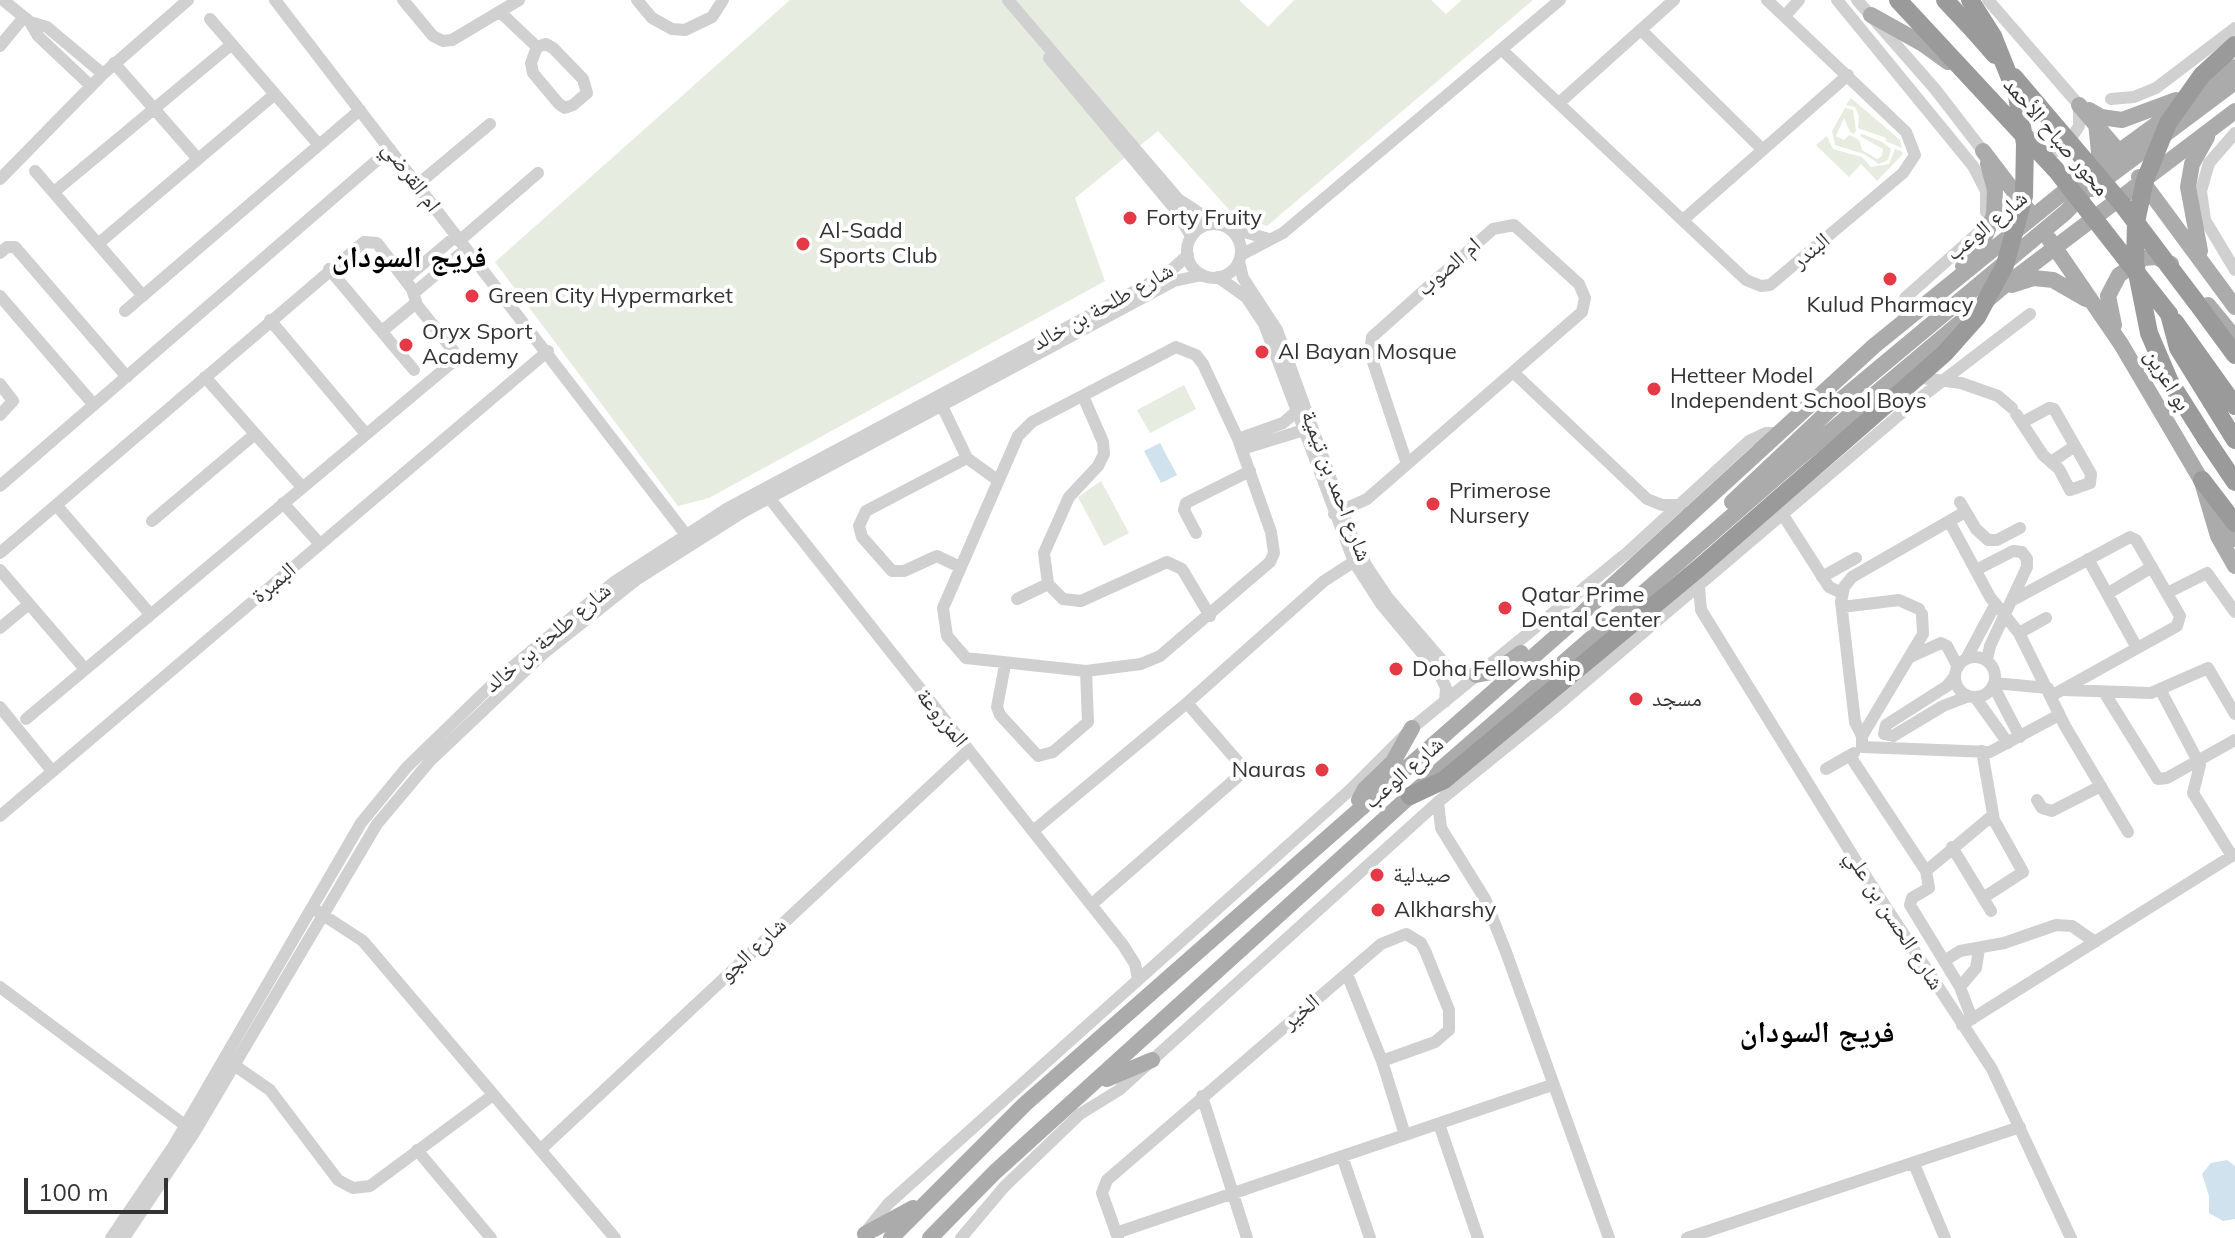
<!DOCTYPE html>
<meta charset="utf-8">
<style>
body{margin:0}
#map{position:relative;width:2235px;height:1238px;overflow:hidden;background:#fff;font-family:Mulish,sans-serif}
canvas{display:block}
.scale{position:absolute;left:24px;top:1178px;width:144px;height:36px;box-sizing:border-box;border:4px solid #333;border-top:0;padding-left:10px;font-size:24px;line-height:28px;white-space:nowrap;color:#333;-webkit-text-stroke:6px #fff;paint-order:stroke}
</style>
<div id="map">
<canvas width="2235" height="1238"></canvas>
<div class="scale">100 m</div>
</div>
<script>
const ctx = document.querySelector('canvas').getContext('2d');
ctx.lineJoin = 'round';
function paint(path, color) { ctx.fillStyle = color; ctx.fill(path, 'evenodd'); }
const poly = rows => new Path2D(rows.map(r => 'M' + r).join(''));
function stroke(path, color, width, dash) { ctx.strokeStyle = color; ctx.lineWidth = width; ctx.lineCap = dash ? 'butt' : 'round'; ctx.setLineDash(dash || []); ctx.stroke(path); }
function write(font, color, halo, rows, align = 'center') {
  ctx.font = font + ' Mulish,"Noto Naskh Arabic",sans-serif'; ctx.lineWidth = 8; ctx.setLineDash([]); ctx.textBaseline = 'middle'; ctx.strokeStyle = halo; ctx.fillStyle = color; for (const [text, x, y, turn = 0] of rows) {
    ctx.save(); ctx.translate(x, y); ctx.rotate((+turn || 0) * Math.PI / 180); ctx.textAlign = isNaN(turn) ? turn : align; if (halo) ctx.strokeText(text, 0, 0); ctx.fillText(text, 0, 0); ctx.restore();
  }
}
const green = poly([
 [790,0,1239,0,1268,27,1294,0,1431,0,1446,14,1462,0,1533,0,1267,226,1233,214,1158,131,1075,198,1105,281,709,498,678,506,495,262],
 [1851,98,1900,140,1902,148,1886,141,1886,138,1858,128,1859,116,1855,107,1846,105],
 [1845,108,1853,110,1856,131,1854,134,1850,132,1844,118,1836,136,1844,140,1849,135,1859,140,1862,150,1877,159,1882,156,1883,149,1860,136,1862,134,1882,142,1891,149,1888,160,1879,164,1864,154,1835,145,1832,131],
 [1827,136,1833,149,1862,157,1871,167,1889,164,1895,149,1903,152,1902,155,1877,181,1861,164,1849,177,1816,145],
 [1184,385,1196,409,1150,433,1137,410],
 [1101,481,1129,533,1104,546,1078,497]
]);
const water = poly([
 [1160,443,1177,475,1161,483,1144,451],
 [2227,1160,2235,1166,2235,1219,2223,1221,2209,1213,2209,1196,2202,1174,2211,1163]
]);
const minor = poly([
 [3,0,30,22,38,36,91,86],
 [275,0,690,540],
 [403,0,433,36,443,41,452,40,519,0],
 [637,0,652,18,672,29,685,30,712,17,723,0],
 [1008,0,1178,199,1216,224],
 [1837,0,1973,166,1986,191,1986,212],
 [1857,0,1935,89,1983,151],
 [1988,0,2079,105,2079,126,2068,143,2056,151,2035,153],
 [500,12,537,47,546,44,553,48,583,79,587,93,573,105,565,108,559,104,533,73,531,63,537,47],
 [1785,16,1799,0],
 [210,19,319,145],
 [30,22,47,27,103,74],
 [1641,30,1763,150],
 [0,46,24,17],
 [1502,50,1746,280,1761,286,1770,285,1903,173,1915,155,1906,132,1767,0],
 [1049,58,1174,208,1191,236],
 [114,63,198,159],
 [2111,99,2134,97,2156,88,2235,28],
 [1559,103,1674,0],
 [2235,133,2209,163,2201,191,2205,220,2235,270],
 [35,171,143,296],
 [0,179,103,74,188,0],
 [417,185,490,124],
 [54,192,232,44],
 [1683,220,1848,75],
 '1187 251a27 27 0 1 1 54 0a27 27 0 1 1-54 0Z',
 [1230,228,1269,239],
 [459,241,538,173],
 [99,243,275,94],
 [0,253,7,247,15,247,127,377],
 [1241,255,1283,233,1560,0],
 [1239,261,1243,278,1277,330,1349,529,1366,565,1388,598,1451,671,1476,675],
 [329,269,414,370],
 [1218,277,1246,297,1264,324,1354,562,1381,604,1440,675,1446,688,1445,702],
 [405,279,456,236],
 [414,293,466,249],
 [0,296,94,405],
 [125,311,360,110],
 [270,320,366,434],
 [1904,322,1905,298,1978,233],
 [382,331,416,303],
 [1176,347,1196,355,1203,364,1238,439,1271,532,1274,553,1270,562,1160,656,1141,664,1086,671,966,658,947,636,943,608,1018,436,1032,422,1176,347],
 [1513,372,1647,499,1662,505,1681,505],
 [205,377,302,487],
 [1922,378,1961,383,1998,396,2012,408],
 [0,384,13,401,0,415],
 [1083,396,1103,442,1104,454,1098,466,1069,497,1044,553,1048,584,1063,599,1081,601,1167,562,1182,569,1210,616],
 [943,408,967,458,996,479],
 [2016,414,2043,455,2059,469,2070,490,2090,483,2091,474,2054,409,2049,408,2023,422],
 [1238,439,1283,423,1297,411],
 [1242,449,1304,430],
 [2051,462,2075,446],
 [0,486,390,149],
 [766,494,1123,945,1135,964,1138,979],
 [1960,502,1976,529,1988,540,1997,540,2020,528],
 [283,503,320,544],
 [57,506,150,614],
 [1965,512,1852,577,1844,587,1841,602,1855,722,1862,736,1862,747,1990,752,2059,715],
 [1334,514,1367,499,1582,312,1585,298,1579,284,1514,225,1493,229,1372,337,1370,353,1407,464],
 [1783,515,1829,587,1842,593],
 [152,521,255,434],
 [1949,521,1990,597,2019,633,2065,726,2128,832],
 [1196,533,1184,510,1186,503,1250,471],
 [0,553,364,242,377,243,412,289,417,305,455,353,454,361,26,719],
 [2088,559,2137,648],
 [960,567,937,556,904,571,892,571,862,537,859,526,866,511,967,458],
 [0,570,85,669],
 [1976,570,2013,551,2022,552,2027,559,2027,567,1990,646,1987,660],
 [1822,577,1856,558],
 [1699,587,1701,610,1861,869,1992,1069,2071,1238],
 [2167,593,2207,573,2235,612],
 [2107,594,2152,567],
 [1017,599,1048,584],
 [2011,601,2130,537,2136,540,2180,616,2177,626,2051,696],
 [1842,607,1899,600,1919,609],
 [0,628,29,604],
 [2019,633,2046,618],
 [1910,657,1941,643,1947,646,1958,667],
 '1955 677a20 20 0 1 1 40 0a20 20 0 1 1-40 0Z',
 [1966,659,1995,605],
 [1005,665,997,707,1000,715,1038,756,1053,752,1088,722,1086,671],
 [1955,676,1947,686,1886,725,1884,734,1893,736,1943,706,1969,696],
 [1994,683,2048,688],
 [1993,685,2020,737],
 [2064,690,2151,693,2208,668,2235,714],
 [2161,691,2200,765,2193,793,2232,856],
 [2104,692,2158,779,2167,778,2235,740],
 [1975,697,2008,743],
 [0,707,52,771],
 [1862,736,1923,634,1922,614],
 [1982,751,1994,820,2023,872,1983,898],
 [1850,756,1926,871,1929,888,1912,898,1910,905,1960,987,1972,1019],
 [1826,769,1854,753],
 [2037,800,2042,808,2052,811,2101,786],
 [1438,802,1441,828,1485,899,1506,952,1609,1238],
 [0,816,548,351],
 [1033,831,1187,703,1324,581,1358,559],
 [1952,847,1991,911],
 [1926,871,1993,815],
 [1092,904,1241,774,1240,764,1187,703],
 [317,911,363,941,615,1238],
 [1944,961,1960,951,2004,943,2056,925,2072,926,2095,942],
 [1347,974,1382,1061,1405,1135],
 [0,987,190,1129],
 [1960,987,1976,968,1979,949],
 [1962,1025,2235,854],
 [234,1065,270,1090,338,1180,353,1188,370,1186,493,1095],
 [1202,1096,1247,1238],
 [1439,1124,1478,1238],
 [417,1150,491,1238],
 [540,1150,968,751],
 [1342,1156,1370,1238],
 [1914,1164,1945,1238],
 [868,1229,888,1204,1350,790,1412,728,1628,552,1749,441,1766,433,1778,433],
 [1116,1233,1552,1085],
 [111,1238,174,1145,361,823,407,767,500,677,614,582,728,508,1167,274,1188,255],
 [124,1238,194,1133,377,824,430,761,544,653,636,580,743,512,1174,281,1202,275],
 [961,1238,1004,1187,1080,1114,1119,1090,1438,802,1558,705,1911,405,2030,314],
 [1118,1238,1102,1193,1107,1180,1381,944,1406,934,1421,943,1426,953,1449,1010,1449,1030,1435,1042,1382,1061],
 [1687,1238,2020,1127]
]);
const major = poly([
 [1871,15,1923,44,1948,62],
 [2079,105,2125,159],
 [2089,110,2101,117,2122,120,2176,100],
 [1983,151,2028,210],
 [2139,177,2235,307],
 [2092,189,2235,82],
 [2049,239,2121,344,2207,490],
 [2200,251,2188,187,2192,164,2207,137],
 [1963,266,1985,236,1994,215,1995,190,1988,164],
 [2012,285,2034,278,2053,280,2086,299],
 [2208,305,2235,338],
 [2114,325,2108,296,2119,275,2144,258,2156,257,2171,264],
 [2202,482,2218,536,2235,566],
 [1732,502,1837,403,2066,212,2082,195,2097,168,2099,152,2096,123],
 [2220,513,2235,539],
 [1476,675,1497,671,1521,653],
 [1359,800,1365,789,1393,762,1412,728],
 [1107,1079,1152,1060],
 [865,1234,913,1208],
 [891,1238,1025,1104,1576,619,1874,346,2065,191,2235,67],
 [930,1238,995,1172,1410,796,1794,462,1999,290,2235,111]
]);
const highway = poly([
 [1945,0,1974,31],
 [2196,302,2235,355],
 [2169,314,2178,348,2235,440],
 [2175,322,2235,406],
 [2206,439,2235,482],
 [2202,480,2235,523],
 [1410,796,1444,780,1699,568,1895,397]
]);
const highwayBridge = poly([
 [1898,0,2056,170,2169,314],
 [1974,31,1995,55],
 [2014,77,2122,204,2196,302],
 [1895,397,1945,353,1977,317,2005,265,2024,196,2025,144,2017,96,1993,36,1970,0],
 [2206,439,2170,382,2149,333,2135,263,2136,222,2145,180,2168,123,2202,75,2235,45]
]);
const markers = [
 [1130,218,8,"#e63946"],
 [803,244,8,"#e63946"],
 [1890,279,8,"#e63946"],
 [472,296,8,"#e63946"],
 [406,345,8,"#e63946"],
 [1262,352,8,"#e63946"],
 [1654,389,8,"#e63946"],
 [1433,504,8,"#e63946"],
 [1505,608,8,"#e63946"],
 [1396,669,8,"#e63946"],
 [1636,699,8,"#e63946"],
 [1322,770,8,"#e63946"],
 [1377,875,8,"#e63946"],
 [1378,910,8,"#e63946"]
];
const streetNames = [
 ["محور صباح الأحمد",2056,137,49],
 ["ام القرضي",411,177,53],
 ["شارع الوعب",1987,226,-39],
 ["البندر",1811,251,-40],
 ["ام الصوب",1449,267,-41],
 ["شارع طلحة بن خالد",1103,307,-29],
 ["بو اعرين",2167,380,59],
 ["شارع احمد بن تيمية",1336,486,69],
 ["البمبرة",274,583,-40],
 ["شارع طلحة بن خالد",548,638,-40],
 ["المزروعة",942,718,51],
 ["شارع الوعب",1404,773,-41],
 ["شارع الحسن بن علي",1894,920,57],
 ["شارع الجو",753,950,-43],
 ["الخير",1301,1012,-40]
];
const poiNames = [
 ["Forty Fruity",1146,218],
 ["Al-Sadd",819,231],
 ["Sports Club",819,256],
 ["Green City Hypermarket",488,296],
 ["Kulud Pharmacy",1890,305,"center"],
 ["Oryx Sport",422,332],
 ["Academy",422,357],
 ["Al Bayan Mosque",1278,352],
 ["Hetteer Model",1670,376],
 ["Independent School Boys",1670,401],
 ["Primerose",1449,491],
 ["Nursery",1449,516],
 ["Qatar Prime",1521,595],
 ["Dental Center",1521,620],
 ["Doha Fellowship",1412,669],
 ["مسجد",1652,699],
 ["Nauras",1306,770,"right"],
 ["صيدلية",1393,875],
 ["Alkharshy",1394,910]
];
const districtNames = [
 ["فريج السودان",409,258],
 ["فريج السودان",1817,1033]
];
paint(green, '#e6ecdf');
paint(water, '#cfe2ee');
stroke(minor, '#d0d0d0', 12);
stroke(major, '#ababab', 16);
stroke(highway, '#9a9a9a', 18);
stroke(highwayBridge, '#9a9a9a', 18);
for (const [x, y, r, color] of markers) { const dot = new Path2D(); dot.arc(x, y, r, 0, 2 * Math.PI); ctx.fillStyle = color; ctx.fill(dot); stroke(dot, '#fff', 3); }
write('22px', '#333', '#fff', streetNames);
write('22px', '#333', '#fff', poiNames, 'left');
write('bold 30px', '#000', '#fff', districtNames);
</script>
